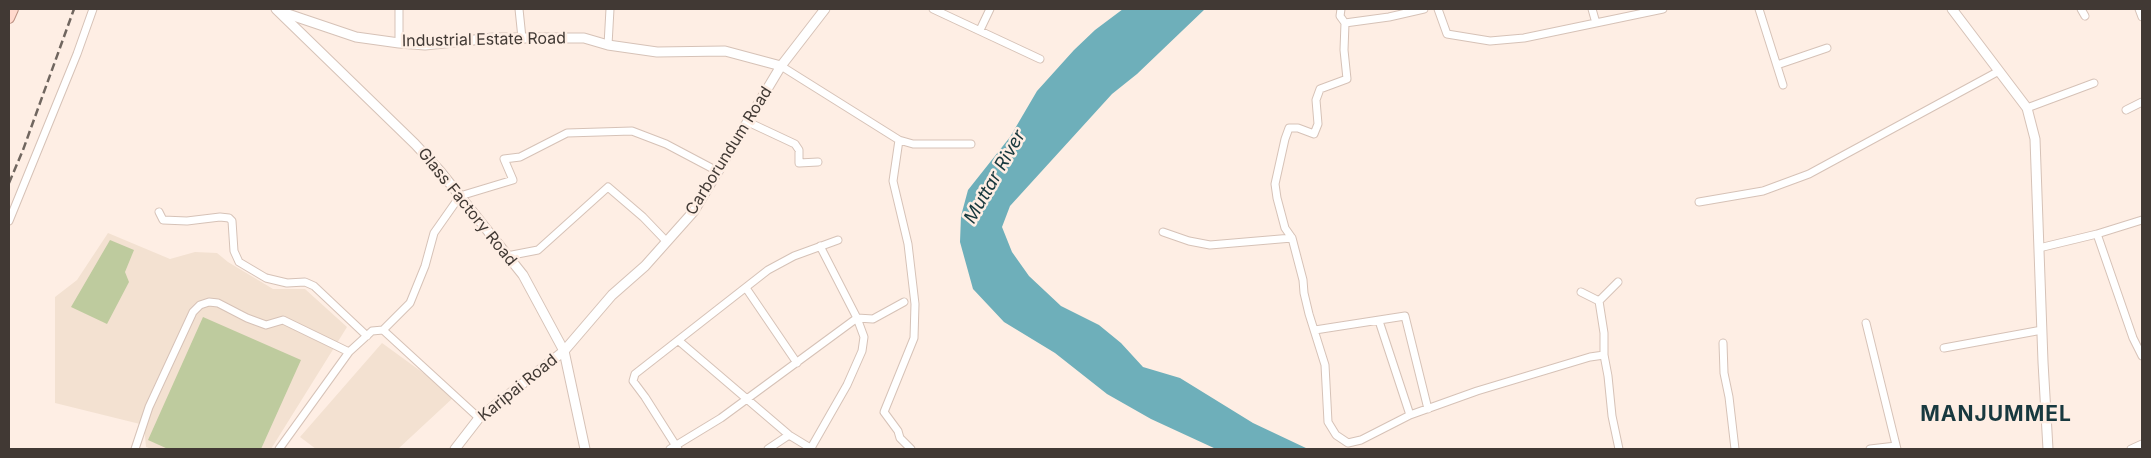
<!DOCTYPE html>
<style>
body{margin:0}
#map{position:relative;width:2151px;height:458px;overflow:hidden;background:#feeee4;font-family:Inter,sans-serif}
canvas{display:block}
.frame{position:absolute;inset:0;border:10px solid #413934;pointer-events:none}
</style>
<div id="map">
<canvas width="2151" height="458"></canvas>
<div class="frame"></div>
</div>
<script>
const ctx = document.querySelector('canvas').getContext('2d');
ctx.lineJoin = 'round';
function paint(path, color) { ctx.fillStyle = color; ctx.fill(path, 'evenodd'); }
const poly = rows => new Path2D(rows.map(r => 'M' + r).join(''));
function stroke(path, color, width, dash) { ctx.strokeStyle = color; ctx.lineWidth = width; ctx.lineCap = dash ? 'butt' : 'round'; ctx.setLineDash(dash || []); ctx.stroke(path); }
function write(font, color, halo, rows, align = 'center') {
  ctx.font = font + ' Inter,sans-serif'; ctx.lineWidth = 5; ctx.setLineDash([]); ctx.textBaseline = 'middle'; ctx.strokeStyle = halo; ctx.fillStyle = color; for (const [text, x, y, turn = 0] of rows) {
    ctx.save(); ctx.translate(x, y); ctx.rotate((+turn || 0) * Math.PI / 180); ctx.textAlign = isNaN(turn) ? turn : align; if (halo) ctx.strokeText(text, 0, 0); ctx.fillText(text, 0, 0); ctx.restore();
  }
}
const education = poly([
 [108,233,170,259,195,252,217,253,228,262,273,289,305,289,347,327,271,449,152,449,146,447,144,425,55,403,55,297,77,280],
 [382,343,455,396,398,449,316,449,300,437]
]);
const green = poly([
 [110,240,134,250,125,272,129,282,107,324,71,307],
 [203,317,301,360,261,449,168,449,148,440]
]);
const water = poly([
 [1123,9,1205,9,1137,74,1112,94,1010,206,1002,227,1012,252,1029,276,1061,306,1099,325,1121,343,1143,367,1180,378,1253,423,1308,449,1216,449,1151,419,1107,394,1055,353,1004,322,973,289,960,242,961,216,968,190,1010,137,1037,91,1074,50,1095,30]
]);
const minor = poly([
 [519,9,522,38],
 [933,9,1040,59],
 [1341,9,1340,16,1345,23,1389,17,1424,9],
 [1438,9,1447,34,1490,41,1524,38,1663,9],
 [1592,9,1596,23],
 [1759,9,1783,85],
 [2081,9,2085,16],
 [2139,9,2142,17],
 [1345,23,1344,50,1347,79,1320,89,1316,100,1318,124,1314,134,1298,128,1289,128,1285,139,1275,184,1277,198,1285,228,1292,238,1303,280,1304,293,1309,314,1325,365,1328,422,1336,435,1348,443,1361,440,1410,415,1477,391,1590,357,1604,355,1604,333,1599,301,1618,282],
 [980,30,990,9],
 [399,43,399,9],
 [608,45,610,9],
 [1777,65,1827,48],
 [781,66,899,140,913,144,971,144],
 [2027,108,2094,83],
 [2126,110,2142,102],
 [748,122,795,144,799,150,799,163,818,162],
 [899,140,893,181,908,244,915,304,914,338,884,412,898,431,900,438,911,449],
 [1699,202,1763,191,1809,174,1999,71],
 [159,212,163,220,187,221,220,217,229,218,232,221,234,251,239,262,266,278,287,283,305,282,314,286,367,336],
 [9,221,77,54,93,9],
 [1163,232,1189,241,1210,245,1292,238],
 [2097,234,2133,338,2142,356],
 [2039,248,2097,234,2142,220],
 [507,256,538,250,608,187,643,217,667,242],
 [746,288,797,363],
 [1581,292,1599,301],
 [1379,321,1410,415],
 [1866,323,1897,449],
 [383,330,410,303,425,266,434,233,460,196,513,180,504,159,520,157,567,133,632,131,666,144,719,172],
 [1315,330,1405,316,1428,409],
 [679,341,789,435,812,449],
 [1723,343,1724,373,1729,397,1735,449],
 [1944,348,2042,330],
 [1604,355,1608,376,1612,416,1619,449],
 [811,448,847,385,862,351,864,337,857,318,820,246],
 [135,449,149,407,193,312,200,305,209,302,218,303,247,318,266,325,283,320,349,352],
 [279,449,349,352,372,331,383,330,479,418],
 [670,449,721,418,857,318,873,319,904,302],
 [678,449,645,397,633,381,635,374,768,270,794,256,838,240],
 [768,449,789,435],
 [1870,449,1896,446],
 [2131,449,2142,444]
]);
const tertiary = poly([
 [279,11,356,37,399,43,425,45,493,38,584,38,608,45,657,52,725,51,781,66],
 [455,449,479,418,564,351,612,295,645,266,694,211,781,66,825,9]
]);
const secondary = poly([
 [276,9,415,144,440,171,523,275,564,351,585,449],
 [1952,9,2027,108,2035,139,2043,362,2048,449]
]);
const primary = poly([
 [9,18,13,9]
]);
const rail = poly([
 [9,183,23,150,74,9]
]);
const streetNames = [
 ["Industrial Estate Road",484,40,-1],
 ["Carborundum Road",729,151,-58],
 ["Glass Factory Road",467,207,51],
 ["Karipai Road",518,388,-39]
];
const waterNames = [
 ["Muttar River",995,177,-60]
];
const districtNames = [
 ["MANJUMMEL",1996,415]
];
paint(education, '#f3e1d1');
paint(green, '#becb9e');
paint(water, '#6eafba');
stroke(minor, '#d6c2b7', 9);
stroke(tertiary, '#d6c2b7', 11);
stroke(secondary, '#d6c2b7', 11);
stroke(primary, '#bc9182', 12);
stroke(minor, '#fff', 7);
stroke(tertiary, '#fff', 9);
stroke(secondary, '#fff', 9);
stroke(primary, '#ffd9cd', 10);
stroke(rail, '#70665f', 2.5, [8, 4]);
write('16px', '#413934', '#feeee4', streetNames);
write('italic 18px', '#16373c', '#feeee4', waterNames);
ctx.letterSpacing = '1px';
write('bold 21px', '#18393f', '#feeee4', districtNames);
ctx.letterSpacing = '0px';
</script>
